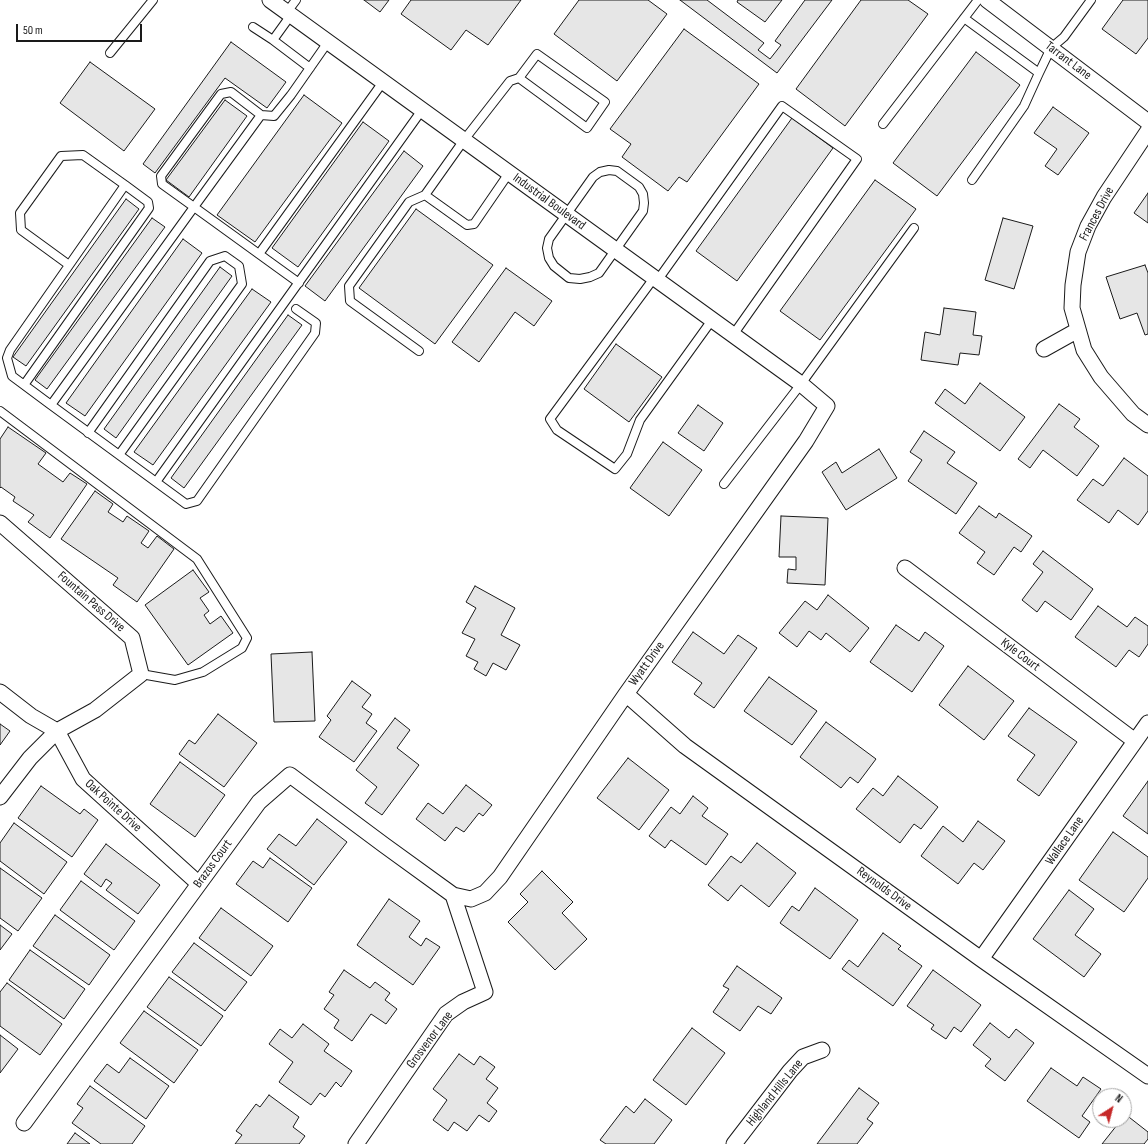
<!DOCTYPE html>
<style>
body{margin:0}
#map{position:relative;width:1148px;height:1144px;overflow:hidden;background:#fff;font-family:"Sofia Sans Condensed",sans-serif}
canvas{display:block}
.north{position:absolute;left:1092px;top:1088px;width:40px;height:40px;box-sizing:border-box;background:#fff;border:1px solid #a3a3a3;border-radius:50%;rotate:36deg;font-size:11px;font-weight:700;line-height:16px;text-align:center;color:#1a1a1a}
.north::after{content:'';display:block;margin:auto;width:14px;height:18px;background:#c62828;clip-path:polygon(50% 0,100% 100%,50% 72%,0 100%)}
.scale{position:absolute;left:16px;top:24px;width:126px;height:18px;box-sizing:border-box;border:2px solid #1a1a1a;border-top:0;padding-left:5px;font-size:12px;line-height:14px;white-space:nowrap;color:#1a1a1a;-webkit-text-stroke:3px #fff;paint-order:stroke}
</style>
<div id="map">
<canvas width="1148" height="1144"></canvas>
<div class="north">N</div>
<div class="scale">50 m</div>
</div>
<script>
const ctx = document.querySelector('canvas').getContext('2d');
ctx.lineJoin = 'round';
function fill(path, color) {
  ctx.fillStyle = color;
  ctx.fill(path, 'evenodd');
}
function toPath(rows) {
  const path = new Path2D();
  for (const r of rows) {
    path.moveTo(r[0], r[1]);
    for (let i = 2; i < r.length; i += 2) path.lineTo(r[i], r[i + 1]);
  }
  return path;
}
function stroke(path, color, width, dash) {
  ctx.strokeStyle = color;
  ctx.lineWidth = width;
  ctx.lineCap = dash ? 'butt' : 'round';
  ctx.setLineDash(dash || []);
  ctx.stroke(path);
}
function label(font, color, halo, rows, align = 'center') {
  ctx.font = font + ' "Sofia Sans Condensed",sans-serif';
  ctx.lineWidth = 3;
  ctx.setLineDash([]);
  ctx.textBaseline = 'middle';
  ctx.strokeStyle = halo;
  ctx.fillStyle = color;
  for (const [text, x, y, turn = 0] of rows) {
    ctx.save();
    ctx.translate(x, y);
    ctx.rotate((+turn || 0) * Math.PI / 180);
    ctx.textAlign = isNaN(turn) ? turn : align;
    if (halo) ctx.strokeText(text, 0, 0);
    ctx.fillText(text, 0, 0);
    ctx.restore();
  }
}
const building = toPath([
 [364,0,389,0,380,12,364,0],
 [411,0,521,0,488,45,466,30,451,50,401,14,411,0],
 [579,0,648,0,667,14,617,81,554,34,579,0],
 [680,0,707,0,764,43,758,50,770,59,781,45,775,41,805,0,832,0,777,73,680,0],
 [738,0,782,0,765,22,737,2,738,0],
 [861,0,908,0,928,14,845,126,796,89,861,0],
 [1123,0,1148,0,1148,38,1136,54,1102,29,1123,0],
 [684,29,759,84,687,182,679,177,668,191,622,157,631,144,610,129,684,29],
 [231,42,286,82,267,108,225,78,155,173,143,164,231,42],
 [976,52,1020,85,937,196,893,163,976,52],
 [90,62,155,109,124,151,60,103,90,62],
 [304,95,342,123,255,242,217,215,304,95],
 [225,100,247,116,189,197,166,180,225,100],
 [1053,107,1089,133,1058,175,1045,166,1057,149,1034,133,1053,107],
 [792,118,833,148,737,281,696,251,792,118],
 [363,122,389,141,298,267,272,248,363,122],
 [404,151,423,166,325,301,305,286,404,151],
 [875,180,916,209,820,340,780,311,875,180],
 [1148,193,1148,223,1134,213,1148,193],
 [126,199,139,209,26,366,13,357,126,199],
 [416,209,493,265,435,344,359,288,416,209],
 [152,218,165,227,47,389,35,380,152,218],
 [1003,218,1033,226,1014,289,985,280,1003,218],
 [183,239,202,253,85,416,66,403,183,239],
 [1145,265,1148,273,1148,334,1145,335,1137,313,1120,319,1106,277,1145,265],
 [220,267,232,276,116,438,104,429,220,267],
 [506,268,552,301,534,326,515,312,479,362,452,342,506,268],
 [252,289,271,302,153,465,134,452,252,289],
 [944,308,976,312,973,335,982,336,979,355,960,353,958,365,921,360,925,332,940,335,944,308],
 [288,315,302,325,184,488,171,478,288,315],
 [616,344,662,377,629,422,584,389,616,344],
 [980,383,1025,417,1000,451,935,403,945,389,965,404,980,383],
 [1059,404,1080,419,1074,427,1099,446,1077,476,1043,450,1030,468,1018,459,1059,404],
 [698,405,723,423,704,451,678,433,698,405],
 [8,427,46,453,38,464,63,482,70,473,87,484,50,538,28,522,34,515,13,501,15,497,1,487,0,488,0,439,8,427],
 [924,431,955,452,947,463,977,483,956,514,908,481,922,460,910,452,924,431],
 [663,442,702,470,669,516,630,488,663,442],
 [879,449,897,478,846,510,822,472,836,462,842,473,879,449],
 [1124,458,1148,476,1148,511,1138,525,1118,510,1109,523,1077,500,1093,479,1103,486,1124,458],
 [95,491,113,504,108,512,123,522,127,516,149,531,141,543,148,548,157,536,174,549,137,602,113,585,118,578,61,539,95,491],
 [979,506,996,518,999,513,1032,536,1021,552,1014,547,994,575,977,563,985,552,959,533,979,506],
 [781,516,828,518,825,585,787,583,788,569,796,570,796,557,779,557,781,516],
 [1043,551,1093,589,1071,620,1045,601,1037,612,1022,600,1043,572,1033,564,1043,551],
 [193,570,209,592,200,598,209,611,204,615,210,624,221,616,233,633,188,665,145,605,193,570],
 [475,586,515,608,501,635,520,645,506,670,493,663,486,676,474,669,478,662,466,656,475,639,462,633,476,608,466,602,475,586],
 [828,595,869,628,850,652,826,633,821,640,809,631,797,647,779,633,805,601,817,610,828,595],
 [1098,606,1127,627,1135,617,1148,626,1148,644,1139,657,1129,650,1116,667,1075,637,1098,606],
 [896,625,919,641,925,632,944,646,912,692,870,662,896,625],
 [693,632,724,654,738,635,757,648,714,708,694,694,702,683,672,662,693,632],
 [312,652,315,721,274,722,271,654,312,652],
 [968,666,1014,701,984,740,939,705,968,666],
 [769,677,817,711,792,745,744,711,769,677],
 [352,681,371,695,362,707,372,714,366,723,377,731,354,762,319,737,331,720,327,716,352,681],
 [1029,708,1077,742,1039,796,1017,780,1035,755,1008,736,1029,708],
 [218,714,257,743,224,787,179,754,189,740,195,744,218,714],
 [395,718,410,730,397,748,419,765,382,815,365,803,377,787,356,770,395,718],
 [826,722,876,759,858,783,850,777,841,788,800,757,826,722],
 [0,724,10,731,0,745,0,724],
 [628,758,669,790,639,830,597,798,628,758],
 [180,762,225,795,195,837,150,804,180,762],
 [898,776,938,807,921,829,914,824,900,843,856,809,873,788,883,796,898,776],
 [1148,781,1148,834,1123,816,1148,781],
 [466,785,492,805,483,816,479,813,464,832,456,827,445,841,416,819,428,803,443,814,466,785],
 [41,786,80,814,84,809,98,820,72,857,18,818,41,786],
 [693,796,708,808,702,816,728,834,706,865,671,840,665,848,649,836,671,807,680,814,693,796],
 [317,819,347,842,314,885,267,849,279,834,296,846,317,819],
 [978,821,1005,841,983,870,974,863,958,884,921,856,943,826,963,842,978,821],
 [14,823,67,862,44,894,0,861,0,843,14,823],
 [1113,832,1148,857,1148,878,1124,912,1079,880,1113,832],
 [757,843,796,873,769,907,741,885,728,901,708,885,731,856,741,863,757,843],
 [106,844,160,885,138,914,106,890,112,883,106,879,101,887,84,874,106,844],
 [270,858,312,888,288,922,236,884,253,861,263,868,270,858],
 [0,868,42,898,18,931,0,918,0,868],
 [542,871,573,902,562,913,587,939,555,970,508,922,528,902,520,894,542,871],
 [81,881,135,921,114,950,60,910,81,881],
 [815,888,858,920,830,959,780,923,792,906,799,911,815,888],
 [1069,890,1094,909,1075,935,1101,954,1084,977,1033,939,1069,890],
 [389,899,420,921,409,937,421,946,426,938,440,947,413,985,357,945,389,899],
 [221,908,273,946,251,976,199,938,221,908],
 [55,915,110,955,89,985,33,946,55,915],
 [0,925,12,934,0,950,0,925],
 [883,933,901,946,898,949,922,966,893,1006,842,969,849,960,858,967,883,933],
 [194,943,247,982,225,1011,172,972,194,943],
 [30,950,85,989,64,1019,9,980,30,950],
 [737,966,782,998,771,1014,758,1006,740,1031,713,1012,729,989,723,986,737,966],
 [344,970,370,988,375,982,390,993,385,1000,397,1009,386,1024,371,1014,352,1041,334,1028,339,1020,324,1009,334,995,329,992,344,970],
 [933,970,981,1005,961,1032,954,1027,946,1039,931,1029,934,1025,907,1006,933,970],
 [169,977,223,1016,201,1046,147,1007,169,977],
 [7,983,62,1024,40,1055,0,1026,0,992,7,983],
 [144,1011,198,1050,174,1083,120,1043,144,1011],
 [990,1023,1009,1038,1016,1029,1034,1043,1005,1081,985,1066,991,1059,973,1045,990,1023],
 [303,1024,329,1044,324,1051,352,1071,341,1087,336,1082,325,1097,320,1093,311,1105,279,1082,293,1062,269,1044,280,1029,292,1038,303,1024],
 [692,1028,725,1053,686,1105,653,1080,692,1028],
 [0,1035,18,1049,0,1073,0,1035],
 [459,1054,474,1065,480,1056,495,1067,486,1079,498,1088,487,1103,497,1111,489,1122,479,1115,467,1131,454,1122,448,1131,433,1120,447,1100,433,1089,459,1054],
 [130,1058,169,1086,146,1119,94,1081,107,1064,119,1073,130,1058],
 [1051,1068,1077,1086,1083,1077,1101,1089,1082,1116,1090,1122,1079,1138,1027,1101,1051,1068],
 [90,1086,145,1126,132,1144,101,1144,72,1123,83,1108,77,1104,90,1086],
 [859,1088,879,1103,867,1119,873,1123,857,1144,817,1144,859,1088],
 [269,1095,299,1117,293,1127,305,1136,299,1144,235,1144,242,1135,236,1131,256,1104,260,1107,269,1095],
 [645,1099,672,1120,654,1144,606,1144,600,1140,626,1106,634,1113,645,1099],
 [1125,1114,1148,1132,1148,1139,1144,1144,1102,1144,1121,1120,1124,1120,1124,1116,1125,1114],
 [75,1133,90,1144,67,1144,75,1133]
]);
fill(building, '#e6e6e6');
stroke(building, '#1a1a1a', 1);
const lane = toPath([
 [287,12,296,0],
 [291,15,273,40,310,68],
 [964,18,1039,73],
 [253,27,273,40],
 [110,53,153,0],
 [261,115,194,207,299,283],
 [883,124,978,0],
 [609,170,617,171,639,187,643,194,644,203,643,211,599,273,590,277,580,279,569,278,554,266,549,258,547,248,549,239,593,177,600,172,609,170],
 [972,180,1024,106,1039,73,1051,48,1064,37,1091,0],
 [425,195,467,225,474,224,509,173],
 [259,254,383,82],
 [69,265,21,230,20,213,61,156,83,155,125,185,10,350,7,358,12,376,51,405,194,207,162,184,161,176,221,94,231,92,261,115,274,116,291,95,328,42],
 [654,278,550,419,557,430,615,469,627,454,640,420,712,320],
 [657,281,782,106,857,159,733,335],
 [419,351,350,301,349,286,409,202,425,195,464,140,510,81,519,78,537,54,605,102,587,128,519,78],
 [24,385,149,208,148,202,125,185],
 [51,405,186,504,197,501,315,333,316,323,296,309],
 [0,411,197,559,247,638,242,648,203,672,175,680,141,674],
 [88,433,210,261,225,256,239,266,242,284,119,455],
 [156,482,422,110],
 [724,484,801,384,914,228]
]);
const street = toPath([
 [987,0,1148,122],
 [1148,131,1104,197,1088,226,1078,252,1073,285,1072,308,1084,350,1101,377,1133,414,1148,425],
 [1044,349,1078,330],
 [0,523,132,638,141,674,95,710,57,731,30,758,0,797],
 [905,568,1135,741],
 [0,692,31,716,57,731,83,779,199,884],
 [626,694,685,746,981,959,1148,1076],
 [981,959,1148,723],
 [24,1123,259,802,290,775,384,845,453,895,471,899,485,893,500,877,626,694,806,441,827,406,801,384,270,0],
 [356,1144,446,1014,463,1002,485,992,453,895],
 [734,1144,790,1071,803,1057,822,1050]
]);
stroke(lane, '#1a1a1a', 10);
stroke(street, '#1a1a1a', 17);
stroke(lane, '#fff', 8);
stroke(street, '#fff', 15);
label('13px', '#1a1a1a', '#fff', [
 ["Tarrant Lane",1068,61,37],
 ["Industrial Boulevard",549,202,36],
 ["Frances Drive",1097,214,-62],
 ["Fountain Pass Drive",91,602,41],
 ["Kyle Court",1020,655,37],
 ["Wyatt Drive",647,664,-54],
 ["Oak Pointe Drive",113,806,42],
 ["Wallace Lane",1065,841,-55],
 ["Brazos Court",213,864,-54],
 ["Reynolds Drive",884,889,36],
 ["Grosvenor Lane",430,1040,-53],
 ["Highland Hills Lane",775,1093,-51]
]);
</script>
